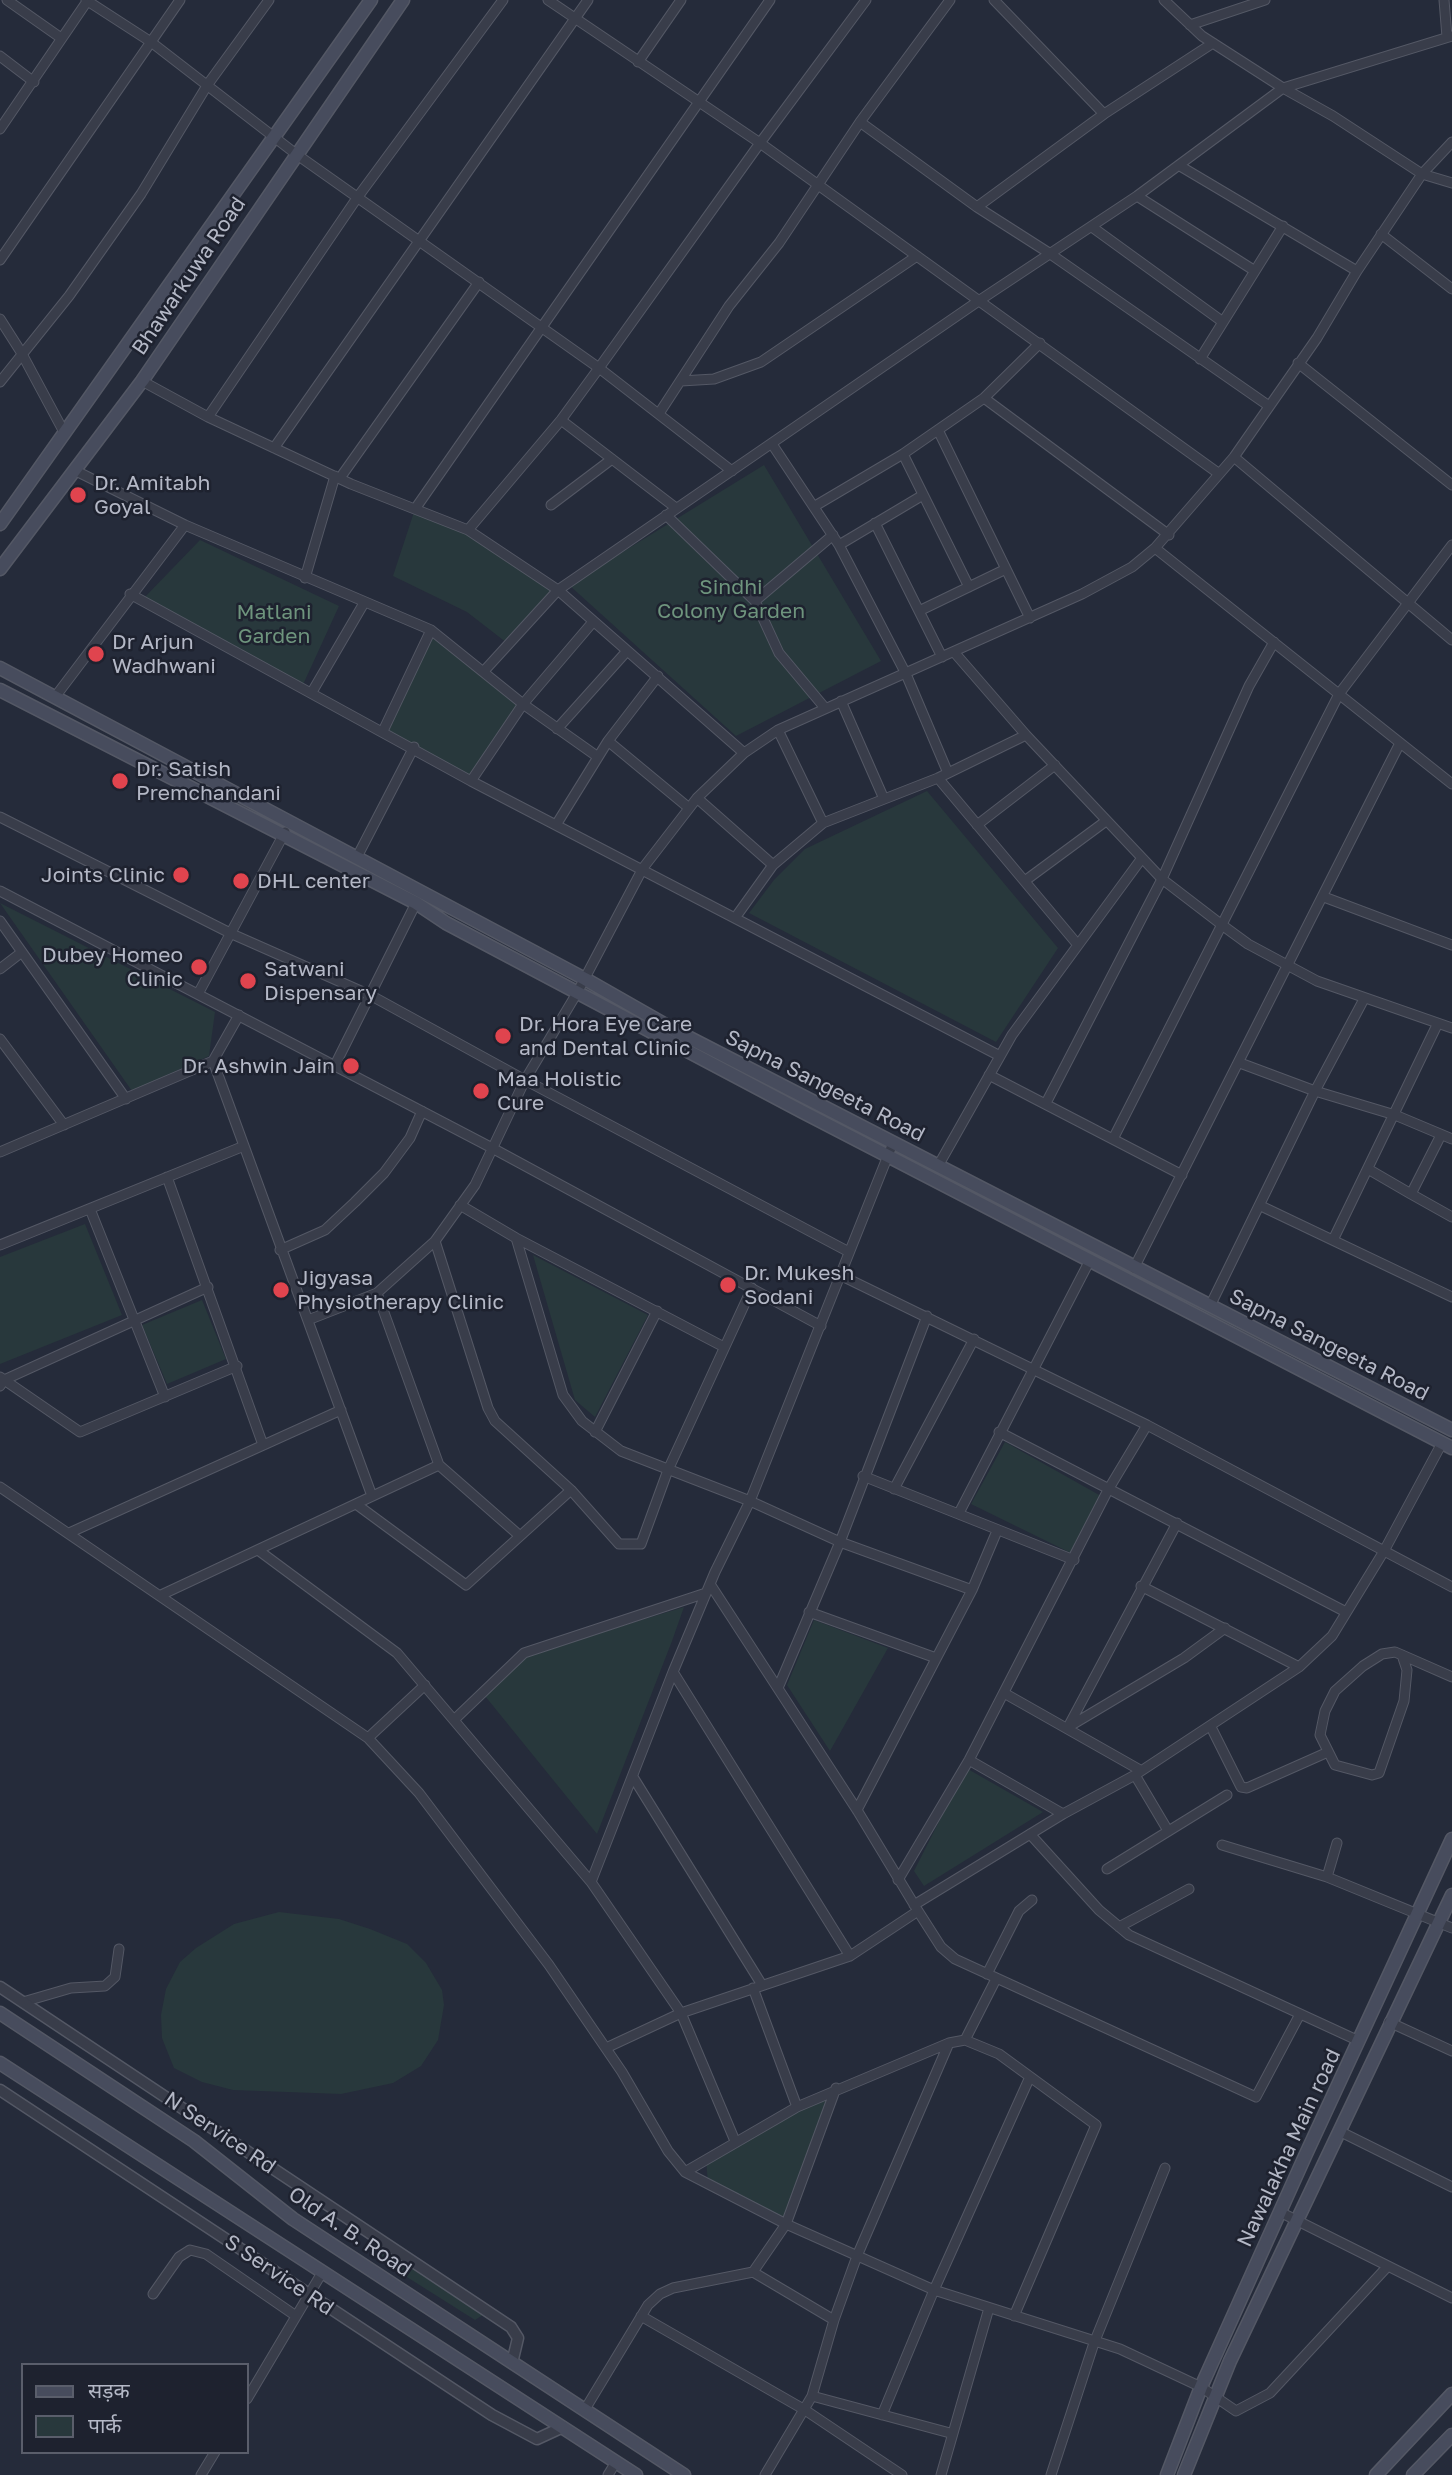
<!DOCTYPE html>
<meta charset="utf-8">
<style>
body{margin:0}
#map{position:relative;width:1452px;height:2475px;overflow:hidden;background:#252b3a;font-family:"Golos Text","Noto Sans Devanagari",sans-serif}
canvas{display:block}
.legend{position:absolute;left:21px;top:2363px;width:228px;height:91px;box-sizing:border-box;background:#1e222f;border:2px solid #5a5e6b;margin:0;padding:9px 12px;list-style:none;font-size:21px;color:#b4b8c6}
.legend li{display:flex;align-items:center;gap:14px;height:35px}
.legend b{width:35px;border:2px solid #5a5e6b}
</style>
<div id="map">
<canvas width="1452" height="2475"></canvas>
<ul class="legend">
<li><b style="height:9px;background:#474c5d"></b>सड़क</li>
<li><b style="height:19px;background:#28383c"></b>पार्क</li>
</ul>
</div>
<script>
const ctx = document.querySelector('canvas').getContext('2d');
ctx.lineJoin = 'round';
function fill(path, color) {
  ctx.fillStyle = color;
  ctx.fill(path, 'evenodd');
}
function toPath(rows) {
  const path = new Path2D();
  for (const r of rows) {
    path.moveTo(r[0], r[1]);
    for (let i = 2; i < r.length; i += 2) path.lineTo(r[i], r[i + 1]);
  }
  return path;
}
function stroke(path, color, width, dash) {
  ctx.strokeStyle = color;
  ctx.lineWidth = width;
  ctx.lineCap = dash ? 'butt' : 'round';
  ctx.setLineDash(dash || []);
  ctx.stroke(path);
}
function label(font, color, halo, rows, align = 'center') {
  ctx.font = font + ' "Golos Text",sans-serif';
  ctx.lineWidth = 5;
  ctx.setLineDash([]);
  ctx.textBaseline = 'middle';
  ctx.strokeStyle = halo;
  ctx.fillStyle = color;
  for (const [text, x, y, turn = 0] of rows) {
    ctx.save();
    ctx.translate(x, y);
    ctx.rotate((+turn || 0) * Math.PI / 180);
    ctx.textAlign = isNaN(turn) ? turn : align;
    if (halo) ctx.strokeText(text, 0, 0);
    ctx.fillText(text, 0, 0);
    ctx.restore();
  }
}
fill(toPath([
 [764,465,881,661,736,736,569,585],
 [415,509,468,530,558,590,507,643,467,612,393,576],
 [200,540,339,606,301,689,143,599],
 [431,630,523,704,471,781,383,731],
 [927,791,1058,948,996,1042,749,913,774,880,805,849],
 [0,903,215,1012,209,1056,132,1091],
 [85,1224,122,1315,0,1364,0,1257],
 [533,1255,648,1315,595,1417,575,1400],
 [202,1300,226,1359,167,1384,142,1325],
 [1005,1442,1101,1496,1073,1554,971,1504],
 [684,1607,672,1641,597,1834,485,1696,524,1656],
 [814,1620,888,1648,830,1751,787,1685],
 [966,1768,1043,1812,924,1886,914,1871],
 [279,1912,339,1919,370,1929,407,1944,426,1963,442,1990,444,2005,438,2040,421,2066,393,2083,341,2094,233,2090,202,2082,174,2068,162,2038,161,2015,166,1989,180,1962,196,1948,234,1924],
 [836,2088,786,2224,708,2184,706,2159],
 [368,2231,489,2311,475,2320,372,2255]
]), '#28383c');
const minor = toPath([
 [7,0,61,38],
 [86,0,151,42,296,154,599,368,732,471],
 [548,0,760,143,1218,473],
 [994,0,1104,114],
 [1164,0,1202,36,1283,88,1333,116,1422,174,1452,183],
 [1444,0,1447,37],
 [1190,25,1265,0],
 [0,56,34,82],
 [638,62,681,0],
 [860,122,977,207,1049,253,1269,406],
 [0,129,88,0],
 [1180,166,1357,271],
 [1137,196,1255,271],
 [977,207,1104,114,1213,43],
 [1092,227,1223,322],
 [1381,234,1452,289],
 [0,260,180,0],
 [0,319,21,352,65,434],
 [1200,359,1283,226],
 [1298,363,1452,485],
 [142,381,208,417,351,484,468,530,558,590,744,753],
 [681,381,714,379,761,362,917,256],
 [0,382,69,296,141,194,208,84,269,0],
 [984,398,1169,535],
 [660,412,729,306,779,243,860,122,950,0],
 [208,417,357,198,503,0],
 [561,420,676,508],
 [938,430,1030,618],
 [772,444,839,545,906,674,948,773],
 [274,448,588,0],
 [903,454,969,587],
 [1234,457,1452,640],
 [74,470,185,525,431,630,523,704,598,757],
 [340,478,479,282],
 [551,505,612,459],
 [815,506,903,454,984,398,1040,343],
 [415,509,770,0],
 [666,515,755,601,779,653,825,708],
 [875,523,942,657],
 [468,530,561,420,599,368,760,143,866,0],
 [839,545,923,495],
 [1155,548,1452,784],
 [305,578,335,476],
 [130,594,471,781,1000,1056],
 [755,601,833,535],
 [919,611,1006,569],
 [954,652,1026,735,1162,879,1222,925,1248,944,1317,981,1452,1028],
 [484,671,558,590,980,300,1137,196,1283,88,1452,36],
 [312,692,364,603],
 [55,697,185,525],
 [841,701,884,799],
 [557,729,627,651],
 [778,730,823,823],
 [383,731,431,630],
 [608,741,689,808],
 [938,778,1078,945],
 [471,781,523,704,592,623],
 [697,798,773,865],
 [0,817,232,934,370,995,525,1080,849,1252],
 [556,825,608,741,658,676],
 [977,825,1055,765],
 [357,857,414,747],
 [1026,880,1106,821],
 [0,891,494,1149,821,1326],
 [1324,897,1452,945],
 [735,918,773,865,823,823,938,778,1026,735],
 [0,921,126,1099],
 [0,969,22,952],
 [198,994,285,832],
 [0,1039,64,1125],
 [213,1061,372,1496],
 [1240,1063,1315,1091,1395,1115,1452,1139],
 [335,1065,416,903],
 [989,1075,1182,1175],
 [1046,1103,1162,879,1249,686,1274,642],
 [1441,1135,1411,1194,1452,1217],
 [1113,1139,1339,694,1452,545],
 [0,1152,213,1061,239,1015],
 [938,1166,1012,1035,1142,858],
 [1368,1169,1411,1194],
 [167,1177,263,1445],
 [460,1205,516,1238,724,1347],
 [1261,1206,1452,1297],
 [90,1209,165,1397],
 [516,1238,563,1395,582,1421,621,1451,750,1501,840,1542,972,1590],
 [1333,1240,1437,1025],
 [435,1241,488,1408,495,1421,571,1490,619,1544,641,1544,668,1470,752,1288],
 [0,1245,244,1146],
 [280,1250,325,1230,355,1202,384,1173,410,1138,422,1111],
 [1134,1268,1400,743],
 [840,1275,1147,1425,1452,1587],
 [377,1293,439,1465,520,1536],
 [1210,1306,1315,1091,1364,999],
 [308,1320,377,1293,435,1241,475,1185,525,1080,577,993,643,868,697,798,744,753,778,730,1082,594,1132,567,1155,548,1234,457,1317,338,1357,271,1422,174,1452,142],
 [0,1377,80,1432,237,1366],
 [0,1386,4,1380,208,1287],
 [595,1432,657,1311],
 [999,1432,1346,1612],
 [863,1476,1074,1560],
 [0,1487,368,1738,419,1793,549,1965,622,2072,668,2151,685,2172,786,2224,934,2290,1120,2349,1201,2387,1236,2411,1270,2393,1388,2266],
 [894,1489,974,1339],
 [356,1504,466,1585,571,1490],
 [959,1513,1089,1262],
 [69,1533,341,1410],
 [258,1550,397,1653,591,1882,681,2013,735,2141],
 [710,1584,857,1810,918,1911,941,1947,955,1959,1256,2097,1299,2016],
 [1141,1586,1299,1667],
 [161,1595,439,1465],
 [809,1612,936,1658],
 [1402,1655,1407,1670,1404,1701,1379,1773,1372,1775,1335,1765,1320,1735,1325,1711,1335,1691,1363,1666,1382,1654,1395,1652,1402,1655,1452,1677],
 [673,1672,850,1956],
 [778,1688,840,1542,927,1316],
 [1004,1693,1140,1770],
 [455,1719,524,1653,706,1593],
 [1070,1726,1184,1658,1225,1628],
 [1068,1727,1177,1523],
 [1211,1727,1241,1787,1247,1788,1328,1752],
 [368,1738,425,1685],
 [969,1760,1063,1814],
 [1135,1775,1167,1829],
 [633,1777,762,1985],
 [857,1810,972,1590,997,1531],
 [1030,1834,1099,1910,1129,1935,1359,2041],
 [1222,1845,1327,1877,1452,1928],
 [1107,1869,1227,1795],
 [1327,1877,1337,1843],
 [898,1880,969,1760,1108,1490,1147,1425],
 [591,1882,673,1672,715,1572,750,1501,893,1143],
 [914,1905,1063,1814,1135,1775,1299,1667,1332,1636,1384,1551,1442,1443],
 [1119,1927,1189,1889],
 [987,1974,1019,1911,1032,1900],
 [753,1988,797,2107],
 [23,2002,71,1988,105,1986,115,1977,119,1949],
 [1389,2022,1452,2051],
 [965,2040,996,1979],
 [606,2048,681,2013,850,1956,918,1911],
 [1339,2131,1452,2187],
 [685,2172,797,2107,949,2043,965,2040,999,2054,1096,2125,1014,2316],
 [1280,2212,1452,2298],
 [753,2272,834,2320],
 [153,2294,179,2257,190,2250,206,2254,296,2316],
 [641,2316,805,2410,902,2475],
 [812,2396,950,2433],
 [247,2399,323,2271],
 [584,2411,648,2305,660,2294,673,2288,753,2272,786,2224,836,2088],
 [882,2415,934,2290,1029,2079],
 [201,2475,215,2452],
 [608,2475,616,2462],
 [765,2475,812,2396,834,2320,857,2256,949,2043],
 [941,2475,989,2308],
 [1051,2475,1094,2343,1165,2168]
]);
const tertiary = toPath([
 [0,1987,511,2327,518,2338,512,2363],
 [0,2090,492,2415,537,2439,563,2427]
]);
const secondary = toPath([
 [0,524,371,0],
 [0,569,142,381,403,0],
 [0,668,585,979,678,1032,1452,1430],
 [0,690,416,903,446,923,801,1111,1452,1448],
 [0,2013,194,2141,293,2219,684,2475],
 [0,2063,636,2475],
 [1167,2475,1201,2387,1306,2154,1452,1839],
 [1184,2475,1230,2361,1452,1895],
 [1376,2475,1452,2394],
 [1413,2475,1452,2435]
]);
stroke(minor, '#545865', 11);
stroke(tertiary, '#545865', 13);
stroke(secondary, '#545865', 15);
stroke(minor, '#393d4a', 9);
stroke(tertiary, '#393d4a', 10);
stroke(secondary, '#474c5d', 12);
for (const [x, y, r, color] of [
 [78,495,9,"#e0444e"],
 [96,654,9,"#e0444e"],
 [120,781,9,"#e0444e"],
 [181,875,9,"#e0444e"],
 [241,881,9,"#e0444e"],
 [199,967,9,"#e0444e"],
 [248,981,9,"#e0444e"],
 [503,1036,9,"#e0444e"],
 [351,1066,9,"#e0444e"],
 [481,1091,9,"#e0444e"],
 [728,1285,9,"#e0444e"],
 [281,1290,9,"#e0444e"]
]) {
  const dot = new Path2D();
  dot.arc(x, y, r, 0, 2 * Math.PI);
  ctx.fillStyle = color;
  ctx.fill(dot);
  stroke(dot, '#1e222f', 2.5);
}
label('21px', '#b4b8c6', '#1e222f', [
 ["Bhawarkuwa Road",189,276,-56],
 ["Sapna Sangeeta Road",825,1086,27],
 ["Sapna Sangeeta Road",1329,1345,27],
 ["N Service Rd",220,2133,34],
 ["Nawalakha Main road",1289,2148,-65],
 ["Old A. B. Road",350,2232,34],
 ["S Service Rd",279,2275,34]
]);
label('21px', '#b4b8c6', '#1e222f', [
 ["Dr. Amitabh",94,483],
 ["Goyal",94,507],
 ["Dr Arjun",112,642],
 ["Wadhwani",112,666],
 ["Dr. Satish",136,769],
 ["Premchandani",136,793],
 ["Joints Clinic",165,875,"right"],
 ["DHL center",257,881],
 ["Dubey Homeo",183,955,"right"],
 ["Clinic",183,979,"right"],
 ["Satwani",264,969],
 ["Dispensary",264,993],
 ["Dr. Hora Eye Care",519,1024],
 ["and Dental Clinic",519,1048],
 ["Dr. Ashwin Jain",335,1066,"right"],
 ["Maa Holistic",497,1079],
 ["Cure",497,1103],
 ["Dr. Mukesh",744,1273],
 ["Sodani",744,1297],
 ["Jigyasa",297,1278],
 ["Physiotherapy Clinic",297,1302]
], 'left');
label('21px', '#6e947d', '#1e222f', [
 ["Sindhi",731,587],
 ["Colony Garden",731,611],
 ["Matlani",274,612],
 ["Garden",274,636]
]);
</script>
